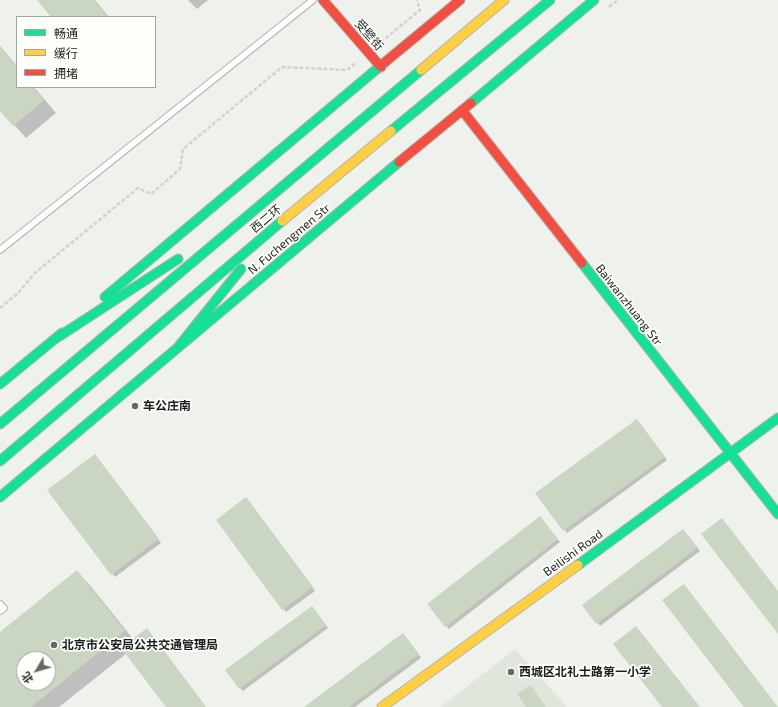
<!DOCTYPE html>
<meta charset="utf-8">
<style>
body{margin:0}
#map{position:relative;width:778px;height:707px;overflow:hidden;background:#eff1ed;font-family:"Exo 2","Noto Sans SC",sans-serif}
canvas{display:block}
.legend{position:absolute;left:16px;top:16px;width:140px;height:72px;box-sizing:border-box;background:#fcfffa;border:1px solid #a3a5a2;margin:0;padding:5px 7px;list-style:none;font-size:12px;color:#1d1e1d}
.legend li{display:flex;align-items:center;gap:8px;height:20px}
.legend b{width:20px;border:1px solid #a3a5a2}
.north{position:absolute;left:16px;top:651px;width:40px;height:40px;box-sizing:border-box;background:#fcfffa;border:1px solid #a3a5a2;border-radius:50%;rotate:232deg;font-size:11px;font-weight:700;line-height:16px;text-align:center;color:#1d1e1d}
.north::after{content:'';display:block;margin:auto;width:14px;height:18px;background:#666866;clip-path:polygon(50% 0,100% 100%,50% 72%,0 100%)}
</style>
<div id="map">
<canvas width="778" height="707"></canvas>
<ul class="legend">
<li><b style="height:5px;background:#16e098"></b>畅通</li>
<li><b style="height:5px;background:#ffcf43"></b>缓行</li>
<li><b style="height:5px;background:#f24e42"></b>拥堵</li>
</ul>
<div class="north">北</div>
</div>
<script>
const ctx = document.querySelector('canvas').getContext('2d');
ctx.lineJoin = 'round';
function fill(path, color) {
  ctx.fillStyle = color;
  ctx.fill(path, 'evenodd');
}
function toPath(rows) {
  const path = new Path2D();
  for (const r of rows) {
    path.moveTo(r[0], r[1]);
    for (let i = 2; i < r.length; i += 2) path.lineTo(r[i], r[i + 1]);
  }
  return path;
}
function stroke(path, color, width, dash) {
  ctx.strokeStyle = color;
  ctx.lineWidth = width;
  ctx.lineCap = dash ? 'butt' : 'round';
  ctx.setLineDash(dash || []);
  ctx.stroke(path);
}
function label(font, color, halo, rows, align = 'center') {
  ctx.font = font + ' "Exo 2","Noto Sans SC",sans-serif';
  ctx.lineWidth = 3.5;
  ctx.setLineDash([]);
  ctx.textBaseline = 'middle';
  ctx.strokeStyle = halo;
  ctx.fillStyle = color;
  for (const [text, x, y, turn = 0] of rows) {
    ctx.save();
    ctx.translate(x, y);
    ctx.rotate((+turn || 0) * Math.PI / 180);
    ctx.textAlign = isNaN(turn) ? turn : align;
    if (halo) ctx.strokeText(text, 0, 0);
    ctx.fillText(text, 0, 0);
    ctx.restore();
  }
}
fill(toPath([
 [515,649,567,707,440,707]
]), '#e1e6dd');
fill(toPath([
 [38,0,95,0,109,17,52,17],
 [188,0,208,0,197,9],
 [0,46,17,66,17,87,34,87,56,113,26,138,0,109],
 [639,423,667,460,567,533,537,493],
 [97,458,161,543,115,577,48,490],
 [249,501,315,591,286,612,217,520],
 [542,520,560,542,449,629,428,604],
 [686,533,700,551,600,626,583,605],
 [77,572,89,584,134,640,150,633,206,707,167,707,127,653,59,707,0,707,0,633],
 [24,659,48,659,48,683,24,683],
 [315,610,328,628,243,691,240,688],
 [406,637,421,658,355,707,306,707]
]), '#0003');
fill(toPath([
 [37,0,94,0,108,17,51,17],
 [0,47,17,67,17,87,33,87,44,100,13,126,0,111],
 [637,419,665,457,563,531,535,493],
 [95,454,159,539,111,575,47,490],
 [246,497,313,587,282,610,216,520],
 [540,516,558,539,445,627,427,604],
 [722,518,778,591,778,634,701,534],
 [683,529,697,548,596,624,582,605],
 [77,570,125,631,31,707,0,707,0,632],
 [24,659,48,659,48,683,24,683],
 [684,584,778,707,744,707,662,600],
 [312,606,326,625,239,689,225,670],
 [636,626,700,707,662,707,613,644],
 [147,628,206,707,166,707,121,648],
 [403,633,419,654,349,707,304,707],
 [531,685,546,707,526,707,517,694]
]), '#cad5c2');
const lane = toPath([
 [0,250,313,0],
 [0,604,4,608,0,611]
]);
const fast = toPath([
 [471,103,594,0],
 [391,131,550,0],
 [582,263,778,514],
 [105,297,384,63],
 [52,341,178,259],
 [179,346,241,269],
 [0,384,62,333],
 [0,424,421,70],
 [0,461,282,221],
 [0,497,399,162],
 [578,565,778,418]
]);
const slow = toPath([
 [421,70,504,0],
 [282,221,391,131],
 [382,707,578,565]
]);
const jam = toPath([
 [323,0,381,67],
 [384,63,460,0],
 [462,110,582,263],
 [399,162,471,103]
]);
stroke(lane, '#b3b4b2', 8);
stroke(fast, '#b3b4b2', 11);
stroke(slow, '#b3b4b2', 11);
stroke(jam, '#b3b4b2', 11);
stroke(toPath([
 [609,7,618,0],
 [381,42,420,10,417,0],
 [0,308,17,294,35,273,138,188,151,194,180,169,183,149,282,67,347,70,357,62]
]), '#d2d2d1', 2.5, [4, 2]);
stroke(lane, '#fdfdfc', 6);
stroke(fast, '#16e098', 9);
stroke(slow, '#ffcf43', 9);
stroke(jam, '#f24e42', 9);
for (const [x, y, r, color] of [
 [135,406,4,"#666866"],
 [54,645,4,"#666866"],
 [511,672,4,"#666866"]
]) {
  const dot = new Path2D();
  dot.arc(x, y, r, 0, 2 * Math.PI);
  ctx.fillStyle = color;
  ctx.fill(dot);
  stroke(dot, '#fcfffa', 1.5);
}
label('12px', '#1d1e1d', '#fcfffa', [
 ["受壁街",369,35,49],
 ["西二环",266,219,-40],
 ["N. Fuchengmen Str",289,239,-40],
 ["Baiwanzhuang Str",629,305,52],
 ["Beilishi Road",573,553,-36]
]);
label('bold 12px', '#1d1e1d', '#fcfffa', [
 ["车公庄南",143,406],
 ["北京市公安局公共交通管理局",62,645],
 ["西城区北礼士路第一小学",519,672]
], 'left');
</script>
